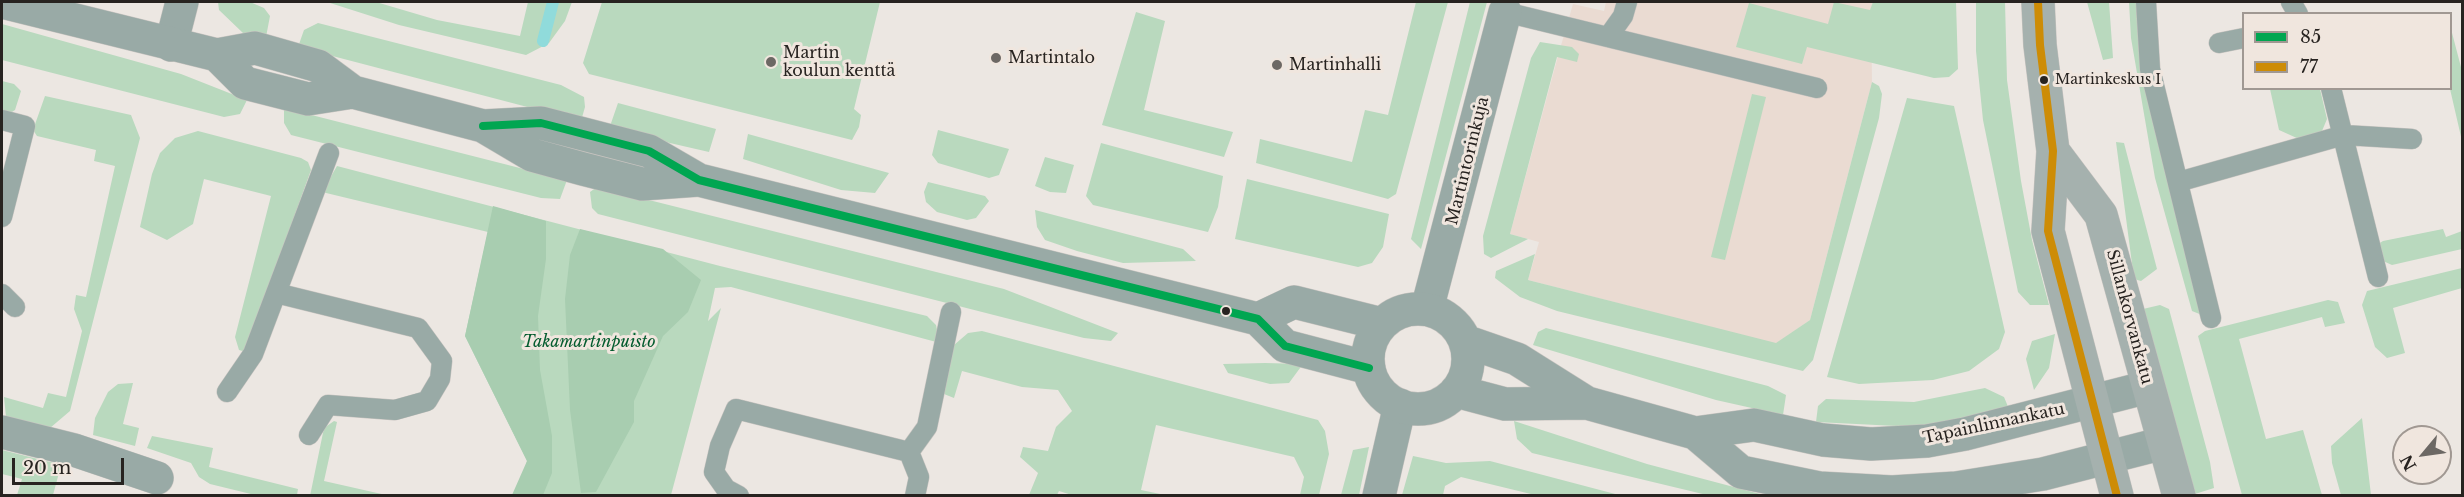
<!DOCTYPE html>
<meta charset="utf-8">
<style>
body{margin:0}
#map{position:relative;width:2464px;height:497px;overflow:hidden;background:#ece7e2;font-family:"Libre Baskerville",serif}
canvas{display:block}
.frame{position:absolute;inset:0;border:3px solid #272320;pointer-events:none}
.legend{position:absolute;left:2242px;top:12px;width:210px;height:78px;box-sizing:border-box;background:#f0e6de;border:2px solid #a09892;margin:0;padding:8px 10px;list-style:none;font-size:18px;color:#272320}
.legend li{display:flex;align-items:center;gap:12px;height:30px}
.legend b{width:30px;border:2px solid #a09892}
.north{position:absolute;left:2392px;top:425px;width:60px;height:60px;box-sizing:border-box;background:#f0e6de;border:2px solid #a09892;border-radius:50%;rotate:241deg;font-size:16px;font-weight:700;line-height:24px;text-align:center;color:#272320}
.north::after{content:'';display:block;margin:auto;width:21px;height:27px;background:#6c6864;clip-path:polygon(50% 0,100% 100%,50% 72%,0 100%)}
.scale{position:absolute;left:12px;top:458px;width:112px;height:27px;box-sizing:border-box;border:3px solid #272320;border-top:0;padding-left:8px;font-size:18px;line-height:21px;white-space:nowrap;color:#272320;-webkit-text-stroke:4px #f0e6de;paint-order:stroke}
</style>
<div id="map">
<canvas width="2464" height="497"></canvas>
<div class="frame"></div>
<ul class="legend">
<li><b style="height:8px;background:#00a651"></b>85</li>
<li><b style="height:8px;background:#cd8c06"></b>77</li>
</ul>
<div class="north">N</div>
<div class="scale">20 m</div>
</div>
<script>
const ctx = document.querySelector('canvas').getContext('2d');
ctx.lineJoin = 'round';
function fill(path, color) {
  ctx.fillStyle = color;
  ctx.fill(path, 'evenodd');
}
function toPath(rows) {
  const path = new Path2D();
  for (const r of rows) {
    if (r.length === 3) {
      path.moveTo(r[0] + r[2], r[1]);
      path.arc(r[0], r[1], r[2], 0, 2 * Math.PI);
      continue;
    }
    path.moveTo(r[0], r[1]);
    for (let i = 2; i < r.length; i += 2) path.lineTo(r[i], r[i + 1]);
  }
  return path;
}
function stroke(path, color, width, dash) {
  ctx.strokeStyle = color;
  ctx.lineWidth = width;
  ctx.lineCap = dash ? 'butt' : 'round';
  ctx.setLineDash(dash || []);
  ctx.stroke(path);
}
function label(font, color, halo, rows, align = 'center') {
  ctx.font = font + ' "Libre Baskerville",serif';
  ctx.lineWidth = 6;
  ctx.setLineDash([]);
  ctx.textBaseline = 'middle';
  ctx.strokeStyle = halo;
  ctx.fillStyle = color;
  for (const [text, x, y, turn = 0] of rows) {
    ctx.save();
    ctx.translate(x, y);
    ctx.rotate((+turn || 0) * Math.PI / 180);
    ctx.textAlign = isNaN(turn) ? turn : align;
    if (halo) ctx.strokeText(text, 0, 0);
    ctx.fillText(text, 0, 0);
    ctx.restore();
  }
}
fill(toPath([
 [1606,2,1873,2,1871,10,1872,82,1810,320,1776,344,1528,280,1539,242,1510,234,1558,56,1573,4,1604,11]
]), '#eadbd2');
fill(toPath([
 [218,2,250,2,264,8,270,16,266,37,243,33,219,10],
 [327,2,376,2,437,20,520,36,528,2,572,2,565,21,549,43,526,55,399,25],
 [602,2,880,2,854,109,861,115,859,127,852,140,589,74,583,63],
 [1416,2,1448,2,1396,194,1388,199,1256,163,1260,139,1352,162,1365,110,1388,115],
 [1470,2,1487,2,1421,249,1411,239],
 [1834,2,1870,10,1873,2,1956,2,1958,69,1949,77,1934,78,1807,47,1802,64,1736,47,1749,3,1828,24],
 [1976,2,2005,2,2007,80,2021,181,2032,240,2049,305,2030,305,2018,292,1983,120,1976,51],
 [2087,2,2109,2,2113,58,2103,60],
 [2129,2,2139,2,2202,315,2192,311,2155,178,2131,38],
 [1136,12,1165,21,1144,110,1233,132,1224,157,1102,125],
 [318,23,561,85,584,97,585,107,581,121,298,47,304,30],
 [2,24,181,74,247,100,240,114,224,117,2,60],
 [2451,29,2462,71,2462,141,2450,89],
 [1540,42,1572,47,1579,54,1577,62,1557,57,1510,234,1528,239,1491,258,1484,254,1483,236,1531,58],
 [2,81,14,84,21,91,15,110,7,115,2,113],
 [1872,82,1879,86,1882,94,1879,118,1813,360,1803,371,1557,311,1520,297,1495,278,1496,271,1535,254,1528,280,1776,343,1810,320],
 [2270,89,2320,89,2327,119,2322,131,2299,139,2279,130],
 [1752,94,1766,97,1725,260,1711,257],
 [45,96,131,115,140,138,70,411,50,428,6,417,4,397,43,408,48,393,66,397,82,331,74,309,76,295,86,297,115,166,94,161,96,150,37,136,33,130],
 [1907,98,1954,106,2005,332,1999,349,1969,371,1933,380,1859,384,1827,377],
 [618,103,716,129,709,152,609,129],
 [284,108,567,180,560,199,541,198,291,135,284,123],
 [938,130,1009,149,999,175,989,178,938,163,932,155],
 [198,131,301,158,308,162,311,170,246,352,239,350,235,337,271,196,204,179,193,224,167,240,140,227,152,174,160,153,175,138],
 [748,134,889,173,875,193,841,190,743,159],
 [2116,142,2124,143,2157,269,2141,281,2134,279],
 [1101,143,1223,176,1218,207,1208,232,1093,205,1086,196],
 [1045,157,1074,165,1066,193,1050,192,1035,186],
 [337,166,720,266,927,316,936,325,940,343,731,287,715,288,708,321,721,308,671,495,519,495,527,461,465,336,488,232,322,192],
 [1247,179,1389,214,1383,247,1372,263,1358,267,1235,239],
 [928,182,985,196,989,201,976,218,967,220,937,212,926,202,924,192],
 [597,187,1004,289,1118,333,1111,341,1084,338,598,214,592,208,590,192],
 [1035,210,1183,249,1196,261,1123,263,1077,251,1045,240,1037,227],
 [2443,229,2446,237,2462,231,2462,249,2392,265,2383,261,2378,244,2383,241],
 [2462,268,2462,288,2393,308,2405,353,2387,358,2375,347,2362,305,2367,291],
 [2328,300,2338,302,2345,323,2325,327,2322,317,2239,339,2266,439,2303,430,2322,495,2242,495,2198,336,2205,331],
 [2160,305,2169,309,2210,462,2214,488,2195,494,2143,309],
 [1546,328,1768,386,1786,395,1783,415,1716,400,1533,345,1538,332],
 [982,331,1318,420,1325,431,1329,454,1319,495,1300,495,1304,477,1294,457,1156,425,1141,490,1165,495,1075,496,1059,491,1057,495,1029,495,1038,473,1020,457,1023,447,1048,451,1056,427,1072,411,1058,390,1022,387,962,371,954,398,944,394,954,345,968,333],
 [2055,334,2049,368,2034,390,2026,359,2032,341],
 [1223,364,1265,363,1303,364,1289,383,1270,384,1228,373],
 [133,383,123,424,139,428,135,446,93,435,95,418,108,392,118,384],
 [1985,388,2004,397,2009,409,1937,428,1816,422,1818,406,1826,399,1914,402],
 [2362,418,2371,495,2341,495,2332,463,2331,446],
 [334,421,337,422,324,481,386,495,310,496,324,428],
 [1514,421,1647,464,1764,495,1707,495,1532,453,1517,439],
 [152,436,213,448,209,467,298,489,297,495,255,495,210,484,199,477,191,463,147,448],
 [1369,447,1359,495,1341,495,1353,450],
 [2,450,58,464,60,469,53,495,17,495,22,479,2,474],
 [1413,456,1446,463,1490,461,1619,495,1535,495,1461,477,1445,486,1443,495,1402,495]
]), '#b9d9be');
fill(toPath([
 [493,206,546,221,546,259,538,316,540,370,552,436,552,473,543,495,512,495,527,461,465,336],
 [580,229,663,249,701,280,688,312,663,336,634,401,634,422,596,492,581,493,570,410,565,299,570,255]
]), '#a8cdb0');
stroke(toPath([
 [543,41,553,2]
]), '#90dbdb', 12);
const service = toPath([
 [2146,2,2150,69,2211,318],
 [2291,2,2298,14],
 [1505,12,1817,88],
 [1608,37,1623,16,1627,2],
 [2219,43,2244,38],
 [2331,88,2378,277],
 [2,120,25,126,2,217],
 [2178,182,2344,135,2412,139],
 [276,293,418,328,442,361,440,379,427,401,395,410,328,405,309,435],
 [2,294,15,307],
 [227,392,253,354,329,153],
 [739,496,726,489,714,472,720,446,736,409,909,452],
 [915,496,919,477,909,452,927,427,951,312]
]);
const minor = toPath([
 [171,45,182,2],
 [1427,309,1505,12],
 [2,432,74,450,157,478],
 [1379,496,1400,405]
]);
const tertiary = toPath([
 [2,2,217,55,255,48,318,66,353,92,483,126,532,155,583,169,642,184,699,180],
 [217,55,245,83,308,99,353,92],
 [483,126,541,123,649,151,699,180,1258,319,1285,346,1369,368],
 [1418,359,50],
 [1258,319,1294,302,1382,324],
 [1465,341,1517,359,1587,403],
 [1456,391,1505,404,1587,403,1695,433,1754,425,1823,440,1871,444,1927,441,1965,434,2148,387],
 [1695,433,1741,472,1819,488,1892,492,1956,488,2043,474,2164,443]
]);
const secondary = toPath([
 [2038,2,2040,45,2053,151,2048,231,2117,496],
 [2053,151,2101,215,2179,496]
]);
stroke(service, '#c8c4c0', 21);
stroke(minor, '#c8c4c0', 34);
stroke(tertiary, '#c8c4c0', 34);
stroke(secondary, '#c8c4c0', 34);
stroke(service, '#99aaa6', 20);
stroke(minor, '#99aaa6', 33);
stroke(tertiary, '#99aaa6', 33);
stroke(secondary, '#a5b1ae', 33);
stroke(toPath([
 [483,126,541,123,649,151,699,180,1258,319,1285,346,1369,368]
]), '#00a651', 8);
stroke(toPath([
 [2038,2,2040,45,2053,151,2048,231,2117,496]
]), '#cd8c06', 8);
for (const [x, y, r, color] of [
 [996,58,6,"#6c6864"],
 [771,62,6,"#6c6864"],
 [1277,65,6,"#6c6864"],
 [2044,80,5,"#272320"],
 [1226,311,5,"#272320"]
]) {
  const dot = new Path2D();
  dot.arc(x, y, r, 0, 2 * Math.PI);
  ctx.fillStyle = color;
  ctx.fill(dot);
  stroke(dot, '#f0e6de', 2);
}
label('14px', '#272320', '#f0e6de', [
 ["Martinkeskus I",2055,80]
], 'left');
label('16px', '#272320', '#f0e6de', [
 ["Martin",783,53],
 ["koulun kenttä",783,71],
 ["Martintalo",1008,58],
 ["Martinhalli",1289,65]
], 'left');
label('16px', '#272320', '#f0e6de', [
 ["Martintorinkuja",1468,161,-76],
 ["Sillankorvankatu",2129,317,75],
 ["Tapainlinnankatu",1994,424,-12]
]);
label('italic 16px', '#035b2e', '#f0e6de', [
 ["Takamartinpuisto",589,342]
]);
</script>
